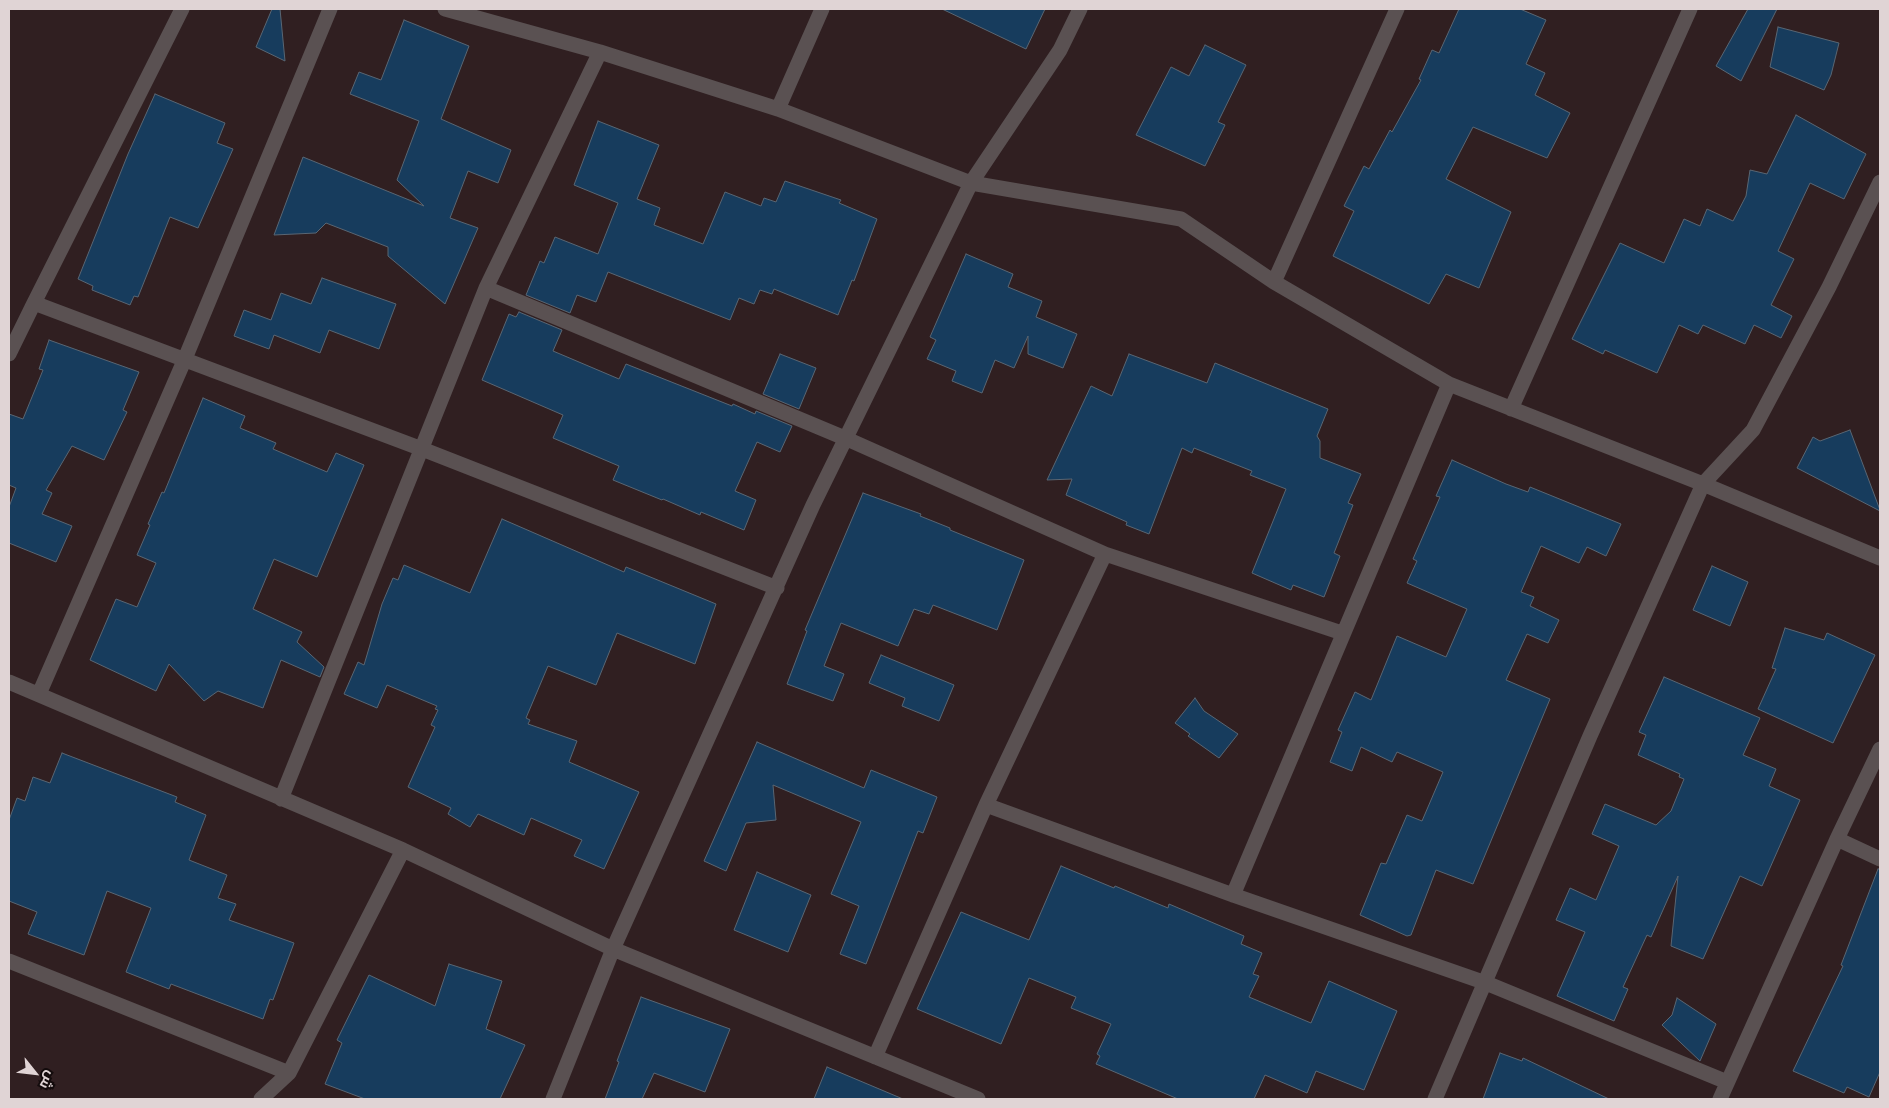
<!DOCTYPE html>
<meta charset="utf-8">
<style>
body{margin:0}
#map{position:relative;width:1889px;height:1108px;overflow:hidden;background:#301f21;font-family:"Archivo Narrow",Cairo,sans-serif}
canvas{display:block}
.frame{position:absolute;inset:0;border:10px solid #e0d4d5;pointer-events:none}
.north{position:absolute;left:10px;top:1048px;width:50px;height:50px;-webkit-text-stroke:4px #130b0c;paint-order:stroke;rotate:119deg;font-size:14px;font-weight:700;line-height:20px;text-align:center;color:#e0d4d5}
.north::after{content:'';display:block;margin:auto;width:18px;height:22px;background:#e0d4d5;clip-path:polygon(50% 0,100% 100%,50% 72%,0 100%)}
</style>
<div id="map">
<canvas width="1889" height="1108"></canvas>
<div class="frame"></div>
<div class="north">ش</div>
</div>
<script>
const ctx = document.querySelector('canvas').getContext('2d');
ctx.lineJoin = 'round';
function fill(path, color) {
  ctx.fillStyle = color;
  ctx.fill(path, 'evenodd');
}
function toPath(rows) {
  const path = new Path2D();
  for (const r of rows) {
    path.moveTo(r[0], r[1]);
    for (let i = 2; i < r.length; i += 2) path.lineTo(r[i], r[i + 1]);
  }
  return path;
}
function stroke(path, color, width, dash) {
  ctx.strokeStyle = color;
  ctx.lineWidth = width;
  ctx.lineCap = dash ? 'butt' : 'round';
  ctx.setLineDash(dash || []);
  ctx.stroke(path);
}
const building = toPath([
 [272,9,280,9,285,61,256,47,272,9],
 [942,9,1045,9,1026,49,942,9],
 [1459,9,1520,9,1546,20,1526,64,1545,73,1535,95,1570,113,1547,158,1473,127,1446,179,1511,212,1479,288,1446,274,1429,304,1333,256,1354,211,1344,206,1364,166,1369,169,1390,130,1392,132,1421,80,1419,79,1432,50,1439,53,1459,9],
 [1748,9,1777,9,1741,81,1716,66,1748,9],
 [404,20,469,46,441,119,511,150,498,183,468,171,450,218,478,228,445,304,388,256,388,247,326,223,316,233,274,235,303,157,424,206,397,180,419,121,350,94,359,72,381,80,404,20],
 [1778,27,1839,43,1831,75,1824,90,1770,67,1778,27],
 [1205,45,1246,65,1218,122,1225,125,1205,166,1136,135,1171,67,1189,76,1205,45],
 [155,94,225,123,217,143,233,149,198,228,170,217,138,297,134,296,130,305,92,290,93,286,78,279,128,154,155,94],
 [1796,115,1866,154,1844,199,1810,183,1778,251,1794,259,1771,305,1792,316,1781,338,1754,325,1745,344,1703,325,1698,334,1679,325,1657,373,1605,350,1603,354,1572,339,1620,243,1664,263,1684,219,1700,226,1707,209,1733,221,1746,196,1750,170,1767,174,1796,115],
 [598,121,659,145,637,199,660,208,654,225,703,244,725,192,761,206,764,198,776,202,785,181,841,200,839,203,877,219,854,281,852,280,838,315,774,289,772,294,760,290,754,304,739,298,730,320,608,272,596,302,577,295,570,313,526,295,540,261,544,263,555,237,598,254,618,203,574,185,598,121],
 [966,254,1013,274,1008,287,1042,301,1036,317,1077,334,1063,368,1028,354,1028,336,1014,368,995,360,982,393,952,381,956,371,927,359,936,340,930,337,966,254],
 [322,278,396,304,379,349,329,330,320,353,274,335,269,349,234,336,244,310,271,320,281,293,311,304,322,278],
 [519,312,562,330,553,351,619,379,626,364,732,406,733,404,755,414,756,411,792,426,780,452,757,442,735,491,756,500,744,530,701,512,700,515,663,499,662,500,613,480,619,466,553,438,563,415,482,380,509,314,516,317,519,312],
 [49,340,139,372,123,410,127,412,104,460,72,446,46,490,52,493,42,514,72,526,56,562,9,543,9,507,16,488,9,485,9,414,23,419,43,370,39,369,49,340],
 [780,354,816,368,799,409,763,394,780,354],
 [1129,354,1207,383,1215,363,1328,409,1317,436,1320,441,1320,458,1361,474,1348,503,1353,505,1334,553,1340,556,1324,597,1293,585,1291,590,1252,573,1286,489,1250,475,1252,471,1194,448,1192,453,1182,448,1149,534,1126,525,1127,522,1066,495,1072,479,1047,480,1091,386,1112,396,1129,354],
 [203,398,245,416,240,428,276,443,273,449,327,472,336,453,364,465,317,577,274,559,253,609,302,632,297,642,324,667,320,677,281,660,263,708,218,691,204,701,169,664,156,691,90,660,116,599,137,607,156,563,137,555,150,525,148,524,162,492,164,493,203,398],
 [1850,430,1880,510,1880,511,1797,468,1813,437,1820,441,1850,430],
 [1452,460,1506,484,1528,492,1530,487,1621,524,1606,556,1587,547,1579,563,1541,546,1521,592,1534,597,1530,606,1559,620,1548,643,1527,634,1506,680,1550,699,1473,884,1436,870,1411,935,1407,936,1360,915,1381,863,1386,864,1407,815,1422,821,1443,772,1397,752,1392,762,1361,747,1352,771,1330,762,1342,732,1338,730,1355,692,1371,700,1397,636,1446,657,1467,609,1407,583,1417,561,1413,559,1440,497,1436,496,1452,460],
 [863,493,921,514,920,516,950,528,950,530,1024,560,997,630,933,605,929,614,914,609,898,646,841,623,824,666,844,674,833,701,787,684,807,631,805,630,863,493],
 [502,519,624,572,626,567,716,604,695,664,617,633,596,685,548,666,526,718,530,720,528,724,577,741,569,762,639,792,604,869,574,856,582,840,531,818,524,835,478,814,470,827,448,814,451,808,408,787,435,727,431,725,438,710,435,709,437,706,387,685,377,708,344,694,358,662,364,665,382,604,393,578,398,580,404,565,470,593,502,519],
 [1712,566,1748,582,1730,626,1693,610,1712,566],
 [1785,628,1824,640,1827,633,1875,655,1833,743,1758,709,1776,669,1772,668,1785,628],
 [881,655,954,685,939,721,902,706,905,698,869,683,881,655],
 [1664,677,1760,718,1743,755,1776,769,1769,786,1800,800,1762,886,1740,876,1703,959,1671,946,1678,876,1651,937,1647,935,1623,987,1628,989,1614,1021,1557,996,1585,932,1556,920,1570,888,1596,900,1619,846,1592,834,1605,804,1656,825,1671,811,1684,779,1679,777,1680,774,1638,755,1646,735,1639,732,1664,677],
 [1195,698,1204,711,1238,734,1219,758,1188,736,1190,734,1175,723,1195,698],
 [757,742,864,788,871,770,937,797,923,833,918,831,866,964,840,954,859,906,831,894,861,822,773,785,776,820,746,823,726,871,704,861,757,742],
 [62,753,177,797,175,802,206,815,189,860,227,875,218,898,236,904,229,920,294,943,273,1000,270,999,263,1019,171,984,169,989,126,972,151,908,107,891,84,955,28,934,37,912,9,901,9,820,17,798,25,801,33,777,50,783,62,753],
 [1061,866,1114,888,1115,886,1168,908,1169,904,1244,936,1241,944,1262,953,1253,974,1259,976,1249,997,1311,1023,1329,981,1397,1011,1364,1090,1316,1071,1307,1093,1265,1075,1254,1099,1178,1099,1096,1064,1100,1056,1097,1054,1111,1024,1071,1008,1076,997,1029,978,1001,1044,917,1009,961,912,1029,940,1061,866],
 [1878,869,1880,869,1880,1072,1869,1097,1847,1087,1844,1093,1793,1071,1843,966,1841,965,1878,869],
 [757,872,811,895,788,952,734,930,757,872],
 [449,964,502,981,486,1029,525,1045,500,1099,365,1099,325,1084,342,1043,337,1040,369,975,435,1006,449,964],
 [641,997,730,1029,705,1092,654,1073,642,1099,605,1099,619,1062,617,1061,641,997],
 [1677,998,1716,1024,1700,1061,1662,1025,1672,1015,1677,998],
 [1500,1053,1522,1061,1523,1058,1609,1099,1483,1099,1500,1053],
 [827,1067,903,1099,814,1099,827,1067]
]);
fill(building, '#173c5d');
stroke(building, '#596673', 1);
stroke(toPath([
 [445,9,600,52,778,109,971,183,1181,219,1274,282,1449,384,1703,484,1880,558],
 [778,109,822,9],
 [1274,282,1397,9],
 [486,288,847,439,1105,554,1342,633],
 [34,303,182,9],
 [9,354,34,303,422,449,777,588],
 [1511,409,1690,9],
 [9,682,403,850,613,949,978,1099],
 [39,694,184,361,330,9],
 [281,799,486,288,600,52],
 [986,805,1233,895,1486,983,1727,1082],
 [1837,839,1880,859],
 [1233,895,1449,384],
 [9,961,289,1073],
 [875,1057,986,805,1105,554],
 [261,1099,289,1073,403,850],
 [553,1099,613,949,813,505,971,183,1060,50,1080,9],
 [1435,1099,1590,736,1703,484,1753,430,1829,287,1880,182],
 [1720,1099,1837,839,1880,749]
]), '#5a5152', 15);
</script>
